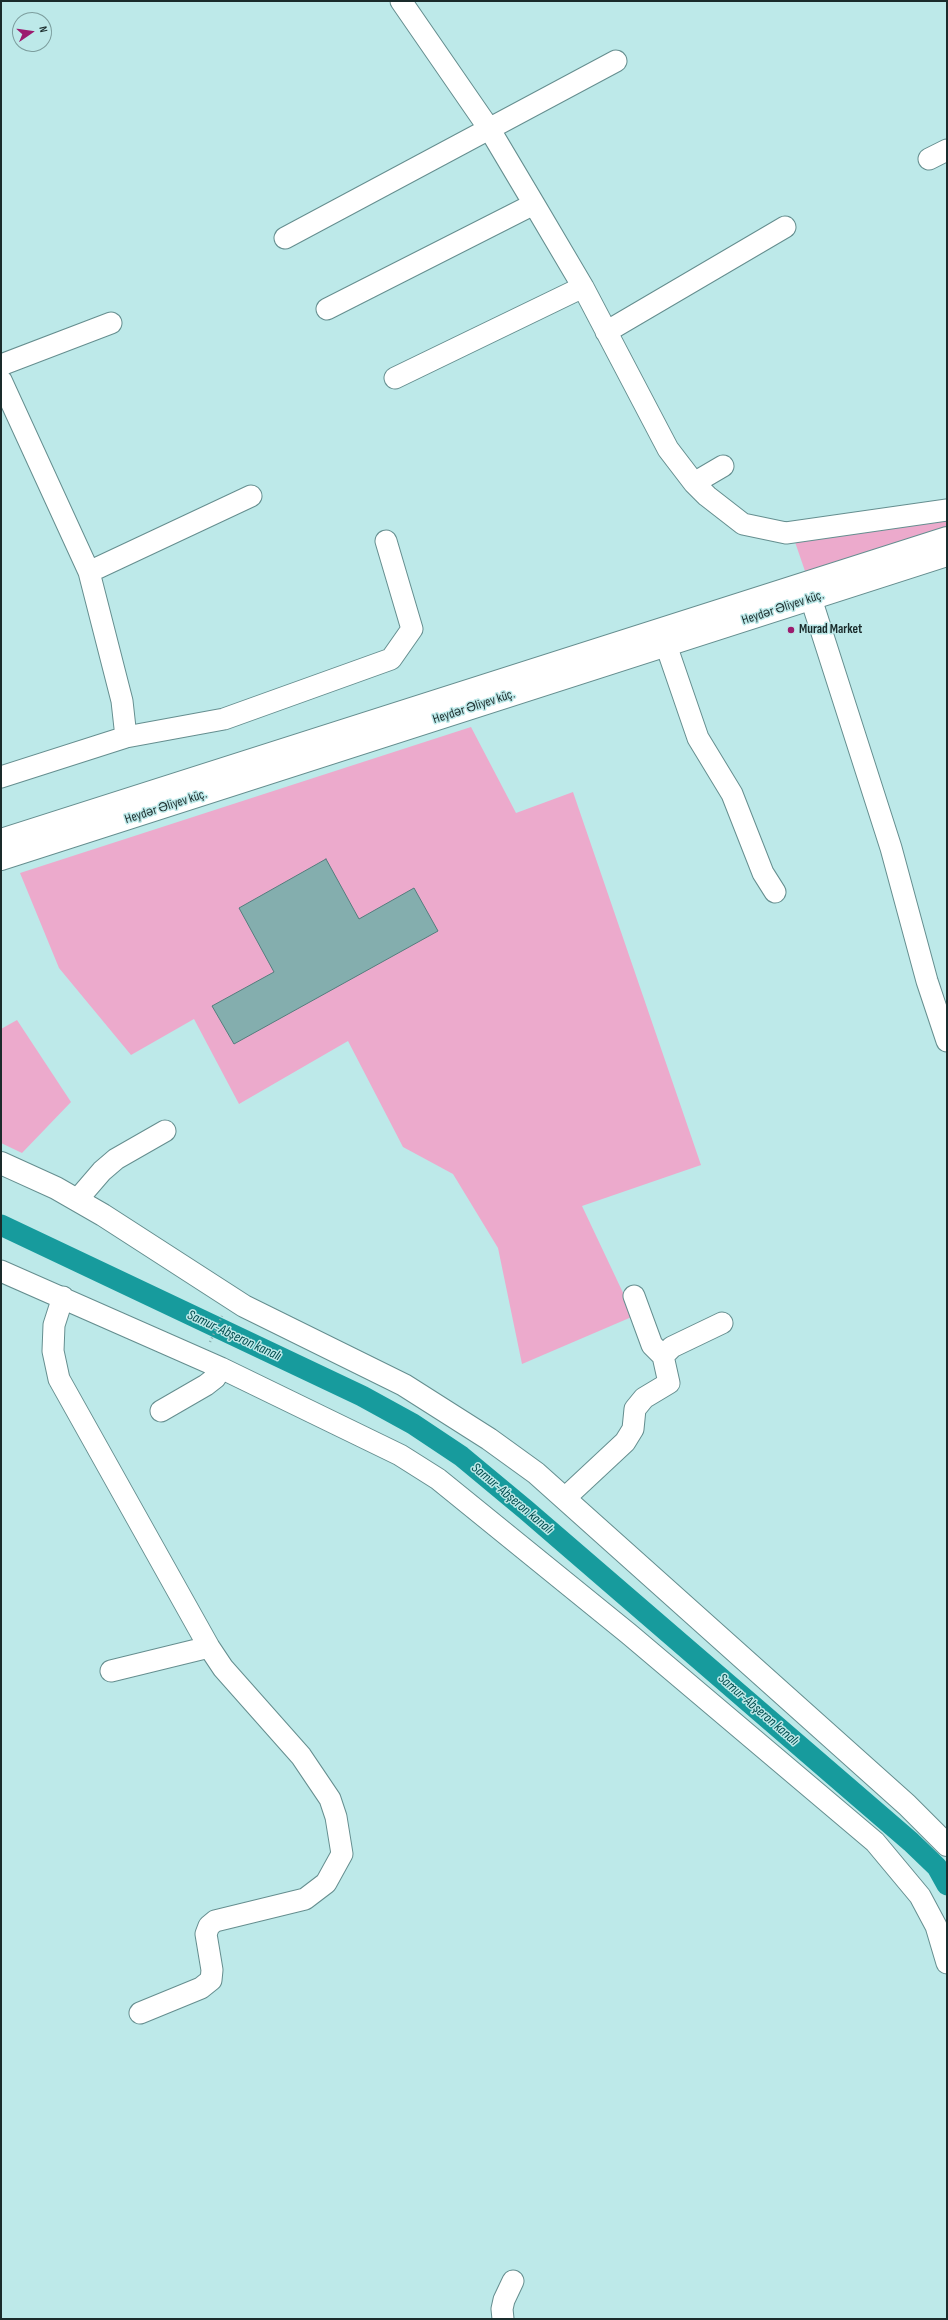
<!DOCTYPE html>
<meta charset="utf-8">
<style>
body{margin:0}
#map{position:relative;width:948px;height:2320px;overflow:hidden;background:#bde9e9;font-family:"Sofia Sans Condensed",sans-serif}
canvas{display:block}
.frame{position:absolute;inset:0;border:2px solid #1a2b2b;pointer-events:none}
.north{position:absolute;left:12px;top:12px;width:40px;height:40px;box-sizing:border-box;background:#bde9e9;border:1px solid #7c9d9d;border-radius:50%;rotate:77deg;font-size:11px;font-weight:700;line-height:16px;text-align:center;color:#1a2b2b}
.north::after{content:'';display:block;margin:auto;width:14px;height:18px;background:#9c1b6e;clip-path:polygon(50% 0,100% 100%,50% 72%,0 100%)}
</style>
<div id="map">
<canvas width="948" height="2320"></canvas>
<div class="frame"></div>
<div class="north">N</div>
</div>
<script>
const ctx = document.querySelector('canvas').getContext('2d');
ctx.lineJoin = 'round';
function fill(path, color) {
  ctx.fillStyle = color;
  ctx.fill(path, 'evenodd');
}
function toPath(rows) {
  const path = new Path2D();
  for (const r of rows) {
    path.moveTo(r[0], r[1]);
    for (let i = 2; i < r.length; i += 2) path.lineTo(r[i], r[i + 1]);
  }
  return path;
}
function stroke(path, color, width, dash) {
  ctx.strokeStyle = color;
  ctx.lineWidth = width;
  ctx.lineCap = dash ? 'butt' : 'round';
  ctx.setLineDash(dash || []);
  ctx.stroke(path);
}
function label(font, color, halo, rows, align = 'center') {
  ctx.font = font + ' "Sofia Sans Condensed",sans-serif';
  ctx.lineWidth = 3;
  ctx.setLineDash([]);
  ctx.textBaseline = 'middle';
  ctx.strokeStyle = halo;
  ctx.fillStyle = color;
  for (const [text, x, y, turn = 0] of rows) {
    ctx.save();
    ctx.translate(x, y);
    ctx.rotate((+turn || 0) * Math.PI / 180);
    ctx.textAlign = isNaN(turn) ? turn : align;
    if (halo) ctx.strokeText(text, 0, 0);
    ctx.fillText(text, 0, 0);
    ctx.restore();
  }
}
fill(toPath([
 [947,516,947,528,806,574,795,542],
 [471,727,516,813,573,792,701,1165,582,1206,634,1316,522,1364,498,1248,453,1174,403,1147,348,1041,239,1104,194,1019,131,1055,59,968,20,873],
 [17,1020,71,1102,22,1153,1,1143,1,1029]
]), '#ecaacc');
stroke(toPath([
 [1,1225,362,1396,413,1424,461,1456,526,1510,911,1842,937,1867,947,1885]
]), '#179b9d', 21);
const building = toPath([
 [326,859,359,919,414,888,438,931,234,1044,212,1006,274,972,239,908,326,859]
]);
fill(building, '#84aeae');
stroke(building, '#547d7d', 1);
const minor = toPath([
 [401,1,490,130,534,204,583,287,668,449,694,483,707,496,743,524,786,533,947,510],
 [929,159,947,150],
 [285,238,616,61],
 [327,309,534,204],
 [606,332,785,227],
 [1,365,111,323],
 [395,378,583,287],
 [1,380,89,572,122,701,126,737],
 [694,483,723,466],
 [89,572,251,496],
 [806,583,891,848,927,981,947,1041],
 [666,645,698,738,732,794,763,873,775,892],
 [1,777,126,737,224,719,391,659,412,629,386,541],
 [77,1200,102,1171,116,1159,165,1131],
 [1,1271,221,1368,400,1455,438,1479,629,1634,875,1842,920,1896,936,1926,947,1963],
 [634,1296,652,1345,663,1356],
 [63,1297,54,1325,53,1351,59,1379,209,1647,223,1668,301,1756,330,1799,336,1817,342,1854,326,1883,305,1899,215,1921,209,1926,206,1934,212,1970,211,1980,201,1988,140,2013],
 [161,1411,206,1385,215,1378,221,1368],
 [565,1498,625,1442,633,1429,635,1409,644,1398,669,1383,663,1356,672,1347,722,1323],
 [111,1671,209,1647],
 [503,2319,502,2309,504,2300,513,2281]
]);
const tertiary = toPath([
 [1,1163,56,1188,103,1215,244,1306,404,1385,489,1439,536,1473,907,1805,947,1845]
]);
const primary = toPath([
 [1,840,947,538],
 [1,859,947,555]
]);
stroke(minor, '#658e8f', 23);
stroke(tertiary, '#658e8f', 24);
stroke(primary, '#658e8f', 24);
stroke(toPath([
 [210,1342,222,1316]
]), '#8aadad', 2.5, [1, 3]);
stroke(minor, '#fff', 21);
stroke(tertiary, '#fff', 22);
stroke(primary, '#fff', 22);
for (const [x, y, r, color] of [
 [791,630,4,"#9c1b6e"]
]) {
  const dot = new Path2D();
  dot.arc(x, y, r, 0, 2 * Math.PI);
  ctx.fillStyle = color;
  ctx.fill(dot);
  stroke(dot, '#bde9e9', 1.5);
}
label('13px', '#1a2b2b', '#bde9e9', [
 ["Heydər Əliyev küç.",783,608,-18],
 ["Heydər Əliyev küç.",474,707,-18],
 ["Heydər Əliyev küç.",166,807,-18]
]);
label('bold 13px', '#1a2b2b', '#bde9e9', [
 ["Murad Market",799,630]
], 'left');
label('italic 14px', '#014b4c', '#bde9e9', [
 ["Samur-Abşeron kanalı",234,1336,25],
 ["Samur-Abşeron kanalı",512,1499,40],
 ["Samur-Abşeron kanalı",758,1710,41]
]);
</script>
